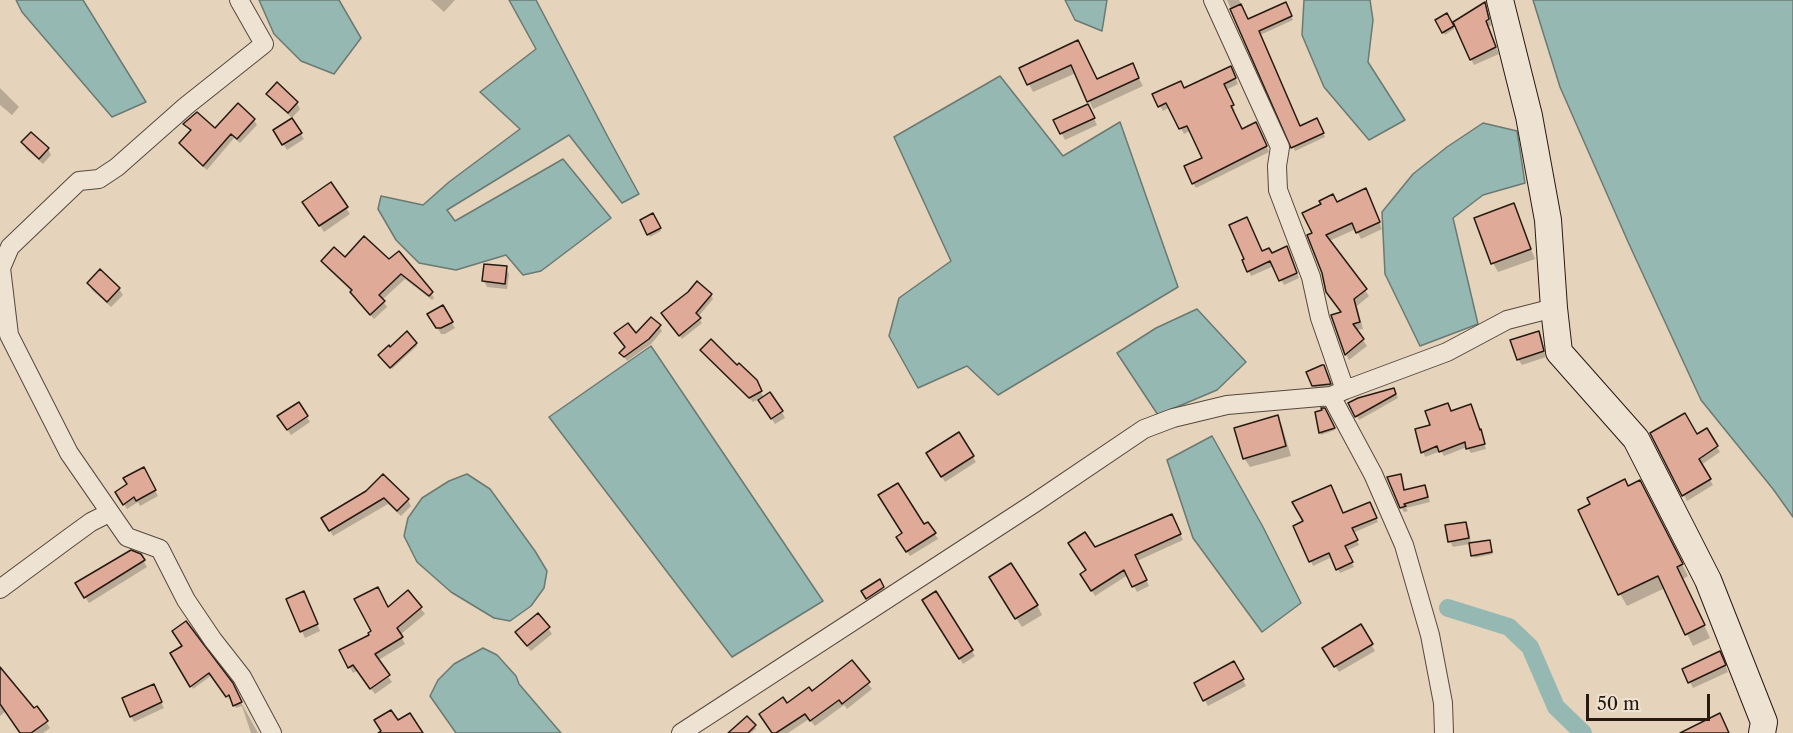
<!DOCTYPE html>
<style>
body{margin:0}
#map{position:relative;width:1793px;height:733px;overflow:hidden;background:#e5d4bb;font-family:"Libre Caslon Text",serif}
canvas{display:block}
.scale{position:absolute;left:1586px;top:694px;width:124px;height:27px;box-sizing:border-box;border:3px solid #271a11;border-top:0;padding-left:8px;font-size:18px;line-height:21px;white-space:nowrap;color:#271a11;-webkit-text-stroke:4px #eee3d3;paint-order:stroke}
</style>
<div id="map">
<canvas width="1793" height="733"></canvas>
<div class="scale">50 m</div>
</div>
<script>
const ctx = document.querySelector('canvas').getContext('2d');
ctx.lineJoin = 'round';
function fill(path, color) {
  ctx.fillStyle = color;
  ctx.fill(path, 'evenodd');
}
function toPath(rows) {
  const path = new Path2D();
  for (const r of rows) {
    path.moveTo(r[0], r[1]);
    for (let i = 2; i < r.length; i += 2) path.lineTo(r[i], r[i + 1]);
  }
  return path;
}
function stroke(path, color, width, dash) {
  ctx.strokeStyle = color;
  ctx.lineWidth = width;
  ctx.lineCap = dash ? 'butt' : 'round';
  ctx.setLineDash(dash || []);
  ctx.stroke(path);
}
const water = toPath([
 [16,0,83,0,146,102,112,117,22,12,16,0],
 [259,0,339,0,361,38,334,74,301,61,274,34,259,0],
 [509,0,536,0,609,139,639,194,622,203,569,135,447,210,455,221,563,159,611,218,541,271,523,275,506,255,456,270,419,263,396,240,378,209,381,196,423,205,449,182,520,129,480,92,536,49,509,0],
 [1065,0,1107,0,1102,31,1075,20,1065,0],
 [1304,0,1370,0,1373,20,1368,62,1405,120,1369,140,1324,87,1302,35,1304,0],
 [1533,0,1793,0,1793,517,1773,489,1701,400,1629,244,1560,87,1533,0],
 [1000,76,1063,156,1120,122,1178,287,998,395,967,366,918,388,889,336,899,298,951,261,894,137,1000,76],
 [1483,123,1517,131,1525,183,1483,195,1453,218,1478,324,1420,346,1385,274,1382,212,1413,174,1447,147,1483,123],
 [1197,309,1246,362,1217,390,1158,415,1117,353,1156,328,1197,309],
 [651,346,823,601,732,657,549,417,651,346],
 [1212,436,1263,527,1301,603,1262,632,1193,538,1167,460,1212,436],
 [467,474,490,489,535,551,547,571,544,588,531,606,510,621,494,618,451,592,417,562,404,536,408,518,422,498,449,481,467,474],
 [483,648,497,655,516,676,519,684,561,733,456,733,430,696,438,680,454,664,483,648]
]);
fill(water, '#96b8b3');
stroke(water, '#6a7972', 1.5);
fill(toPath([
 [431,0,455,0,444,12],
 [1227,0,1239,0,1248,21,1285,4,1293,20,1260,35,1300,128,1319,124,1325,137,1295,151],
 [1485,4,1492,25,1488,27,1499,54,1474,65,1471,59],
 [1446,16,1454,29,1445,35,1437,21],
 [1077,42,1097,81,1136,73,1143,86,1093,109,1076,73,1033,92,1021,68],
 [1233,73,1238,84,1226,90,1235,111,1233,112,1242,130,1259,129,1269,152,1196,188,1193,183,1204,159,1191,130,1184,134,1170,107,1163,111,1160,106,1184,89],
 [0,88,19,107,12,115,0,105],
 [268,94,297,103,300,109,292,118,272,100],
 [1091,112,1097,125,1065,140,1055,120],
 [254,120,257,125,240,143,234,138,207,170,184,149,181,143,191,132,185,124,215,131],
 [292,120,304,139,287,150,275,131],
 [31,134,48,149,51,155,43,164,26,149,23,143],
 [1369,196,1382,229,1361,239,1356,229,1329,241,1369,296,1357,306,1363,329,1356,330,1367,346,1349,360,1346,354,1343,313,1314,234,1337,203],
 [1513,205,1535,259,1498,272,1493,263],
 [308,208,346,208,350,214,324,232],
 [653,215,661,231,650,237,642,221],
 [1262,252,1271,255,1289,253,1299,278,1284,285,1274,266,1251,276,1244,261],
 [345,259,389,261,431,293,434,298,432,300,405,279,382,300,387,307,374,319,355,297,352,292,326,267,323,262],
 [506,268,509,274,507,289,487,287,484,281],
 [100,271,119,289,123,295,111,307,92,290,89,284],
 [711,295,713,299,698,317,702,323,682,339,665,317],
 [442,307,455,328,445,334,441,334,429,314],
 [659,326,662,331,651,344,627,361,621,353,636,336],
 [1538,332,1546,357,1522,365,1518,359],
 [416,343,417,346,392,369,381,357,390,349],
 [702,350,737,367,755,381,764,398,782,412,785,418,775,424,759,399,753,402],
 [1325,369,1331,386,1315,388,1313,386],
 [1394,390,1398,398,1359,420,1350,404],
 [298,404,310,422,291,435,283,423],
 [1448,404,1451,412,1480,431,1486,449,1471,453,1467,447,1444,456,1441,451,1425,457,1416,430,1432,426],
 [1325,412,1335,430,1321,435,1317,413],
 [1277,417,1282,426,1291,456,1250,467,1244,458],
 [1706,430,1720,452,1701,465,1713,485,1687,501,1652,433,1697,436],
 [958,434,976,462,945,482,928,453],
 [143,469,158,496,140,506,138,502,127,509,117,493,129,485],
 [1400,476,1405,492,1425,486,1430,502,1406,508,1408,511,1404,512,1401,507],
 [1628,488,1646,494,1688,576,1683,579,1710,638,1693,646,1665,588,1627,606,1620,594,1580,510],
 [367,492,408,500,411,506,401,516,388,504,333,536,323,518],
 [1372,509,1378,522,1353,533,1359,545,1346,551,1354,567,1340,573,1332,557,1313,566,1295,526],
 [1175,522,1183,540,1137,561,1149,586,1137,592,1128,575,1095,596,1082,574],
 [1465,523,1469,529,1471,544,1491,544,1493,554,1474,558,1470,544,1453,547,1450,541],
 [928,524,938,539,910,556,898,537],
 [140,555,147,567,89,603,77,584],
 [879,582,887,594,871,604,863,592],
 [996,587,1037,605,1042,615,1022,627],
 [408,592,425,614,400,635,405,644,377,661,392,682,375,694,357,671,353,673,341,651,371,635,388,609],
 [935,593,975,656,963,664,924,601],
 [307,599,320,631,305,638,288,600],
 [1361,626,1375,651,1339,672,1324,648],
 [548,628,552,634,531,651,520,638],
 [173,653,231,684,258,733,251,733,242,706,236,708,231,697,229,699,212,675,193,689],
 [1723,659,1728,672,1693,688,1684,670],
 [852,662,872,689,847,709,844,705,815,726,809,719,788,733,773,733,787,705,812,693],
 [1234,663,1246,686,1208,706,1196,684],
 [0,681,33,710,37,708,50,728,43,733,21,733,6,711,0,716],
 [156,692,164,708,134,722,131,716],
 [754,726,756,729,751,733,741,733]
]), '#0003');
stroke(toPath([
 [1448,608,1509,627,1530,647,1556,707,1583,733]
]), '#96b8b3', 18);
const building = toPath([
 [1286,2,1292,16,1259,31,1300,126,1317,118,1324,133,1291,148,1230,9,1241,4,1248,19,1286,2],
 [1485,2,1489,19,1486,21,1496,47,1470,60,1453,22,1485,2],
 [1447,13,1454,26,1442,33,1435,20,1447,13],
 [1078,40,1097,79,1133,63,1139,78,1087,102,1071,65,1027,85,1019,68,1078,40],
 [1231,66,1236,78,1224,84,1234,105,1231,106,1242,129,1256,122,1267,146,1192,184,1184,166,1202,158,1187,126,1179,129,1166,103,1158,107,1152,94,1181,81,1184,88,1231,66],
 [277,82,298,102,288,113,266,94,277,82],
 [238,103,255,119,237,139,231,134,203,166,179,143,191,130,183,124,197,112,215,128,238,103],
 [1088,104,1095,118,1060,134,1053,120,1088,104],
 [292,118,302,133,282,145,273,130,292,118],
 [31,132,49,148,39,159,21,142,31,132],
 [331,182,348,207,319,226,302,202,331,182],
 [1366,188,1380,222,1356,233,1352,223,1326,235,1367,289,1354,299,1360,322,1353,324,1364,339,1345,355,1331,315,1341,312,1326,292,1322,273,1307,235,1312,233,1302,213,1321,204,1319,201,1333,194,1337,202,1366,188],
 [1514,203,1531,249,1491,264,1474,218,1514,203],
 [653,213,661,228,647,235,640,220,653,213],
 [1247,217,1262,251,1269,248,1272,253,1287,246,1297,273,1279,281,1270,261,1247,272,1242,260,1244,259,1229,225,1247,217],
 [364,236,389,259,399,251,433,292,429,296,401,274,379,295,385,301,370,315,350,292,352,290,321,261,334,247,345,257,364,236],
 [484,264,507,266,505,284,482,281,484,264],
 [100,269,120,288,107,302,87,283,100,269],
 [697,281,712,294,696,313,701,318,679,336,661,313,688,292,697,281],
 [443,305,453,322,441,328,436,328,427,314,443,305],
 [651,317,661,325,649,339,624,357,619,353,625,347,614,333,628,323,636,333,651,317],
 [407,331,417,343,390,368,378,355,389,345,390,347,407,331],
 [1539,331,1544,351,1517,360,1510,340,1539,331],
 [711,339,737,365,739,363,757,380,762,391,749,398,700,350,711,339],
 [1322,365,1324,365,1331,384,1312,386,1306,372,1322,365],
 [1394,388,1396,394,1355,417,1348,403,1358,398,1394,388],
 [770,392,783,411,771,419,758,400,770,392],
 [299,402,308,416,287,430,277,416,299,402],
 [1448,403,1451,411,1471,404,1480,430,1481,429,1485,444,1466,449,1465,442,1439,452,1437,446,1421,453,1415,429,1430,425,1425,411,1448,403],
 [1321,408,1325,408,1335,428,1319,433,1315,412,1322,410,1321,408],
 [1685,413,1697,434,1707,428,1718,446,1699,459,1711,479,1682,496,1650,433,1685,413],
 [1278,415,1286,446,1243,459,1234,428,1278,415],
 [959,432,974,456,941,477,926,453,959,432],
 [144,467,156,490,136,501,134,497,123,505,115,492,127,484,123,478,144,467],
 [383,474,409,499,397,511,384,498,329,531,321,518,366,491,383,474],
 [1401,474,1404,490,1425,485,1428,497,1404,504,1406,506,1400,508,1387,477,1401,474],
 [1625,479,1628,486,1640,480,1683,564,1677,567,1705,625,1685,635,1658,576,1618,595,1578,510,1590,504,1587,498,1625,479],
 [898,483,924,524,928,522,936,533,906,552,896,537,902,533,878,495,898,483],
 [1331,485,1343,513,1370,502,1377,518,1352,528,1358,540,1345,546,1353,562,1336,570,1329,553,1309,562,1293,526,1303,521,1292,502,1331,485],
 [1172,514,1181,534,1135,555,1147,580,1132,587,1124,570,1091,591,1080,574,1086,570,1068,543,1085,532,1095,547,1172,514],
 [1466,522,1469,538,1448,542,1445,525,1466,522],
 [1490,540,1492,552,1471,556,1469,543,1490,540],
 [131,550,141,554,145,560,84,598,75,583,131,550],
 [1011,563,1038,605,1015,619,989,577,1011,563],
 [880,579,884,587,866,599,861,591,880,579],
 [378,587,388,607,408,590,422,607,397,628,403,637,375,654,390,675,370,689,353,665,348,668,339,650,369,635,368,633,371,631,354,599,378,587],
 [304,591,318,624,300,632,286,599,304,591],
 [936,591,973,650,959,659,922,600,936,591],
 [538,613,550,627,527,646,515,632,538,613],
 [186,621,233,683,242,702,233,706,229,695,226,697,209,673,190,687,170,653,182,646,172,631,186,621],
 [1361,624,1373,644,1334,667,1322,648,1361,624],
 [1720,651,1726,665,1688,683,1682,669,1720,651],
 [852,660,870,682,842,704,839,700,810,721,805,714,776,733,772,733,759,714,783,697,787,703,809,687,812,691,852,660],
 [1234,661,1244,679,1203,701,1194,683,1234,661],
 [0,667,34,708,37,706,48,721,31,733,20,733,0,704,0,667],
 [154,684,162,702,130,717,122,698,154,684],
 [391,710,398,720,410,713,423,733,378,733,381,731,374,720,391,710],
 [1720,713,1729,733,1680,733,1720,713],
 [747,716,756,725,748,733,728,733,747,716]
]);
fill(building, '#e0aa98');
stroke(building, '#271a11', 1.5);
const street = toPath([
 [239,0,264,44,186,106,117,167,99,179,79,181,10,247,1,268,9,335,69,453,127,537,160,549,186,600,213,640,242,677,272,733],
 [1213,0,1280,147,1277,166,1278,190,1311,277,1320,318,1345,390,1331,396,1373,474,1404,545,1430,635,1443,703,1444,733],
 [1345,390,1447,352,1507,320,1554,308],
 [0,589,69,538,91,522,109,513],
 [681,733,1033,504,1144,429,1173,418,1227,405,1331,396]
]);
const secondary = toPath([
 [1500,0,1529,116,1548,220,1554,308,1559,352,1636,439,1708,580,1764,722,1762,733]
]);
stroke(street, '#56483c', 20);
stroke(secondary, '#271a11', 28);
stroke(street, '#eee3d3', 18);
stroke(secondary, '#eee3d3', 26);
</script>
